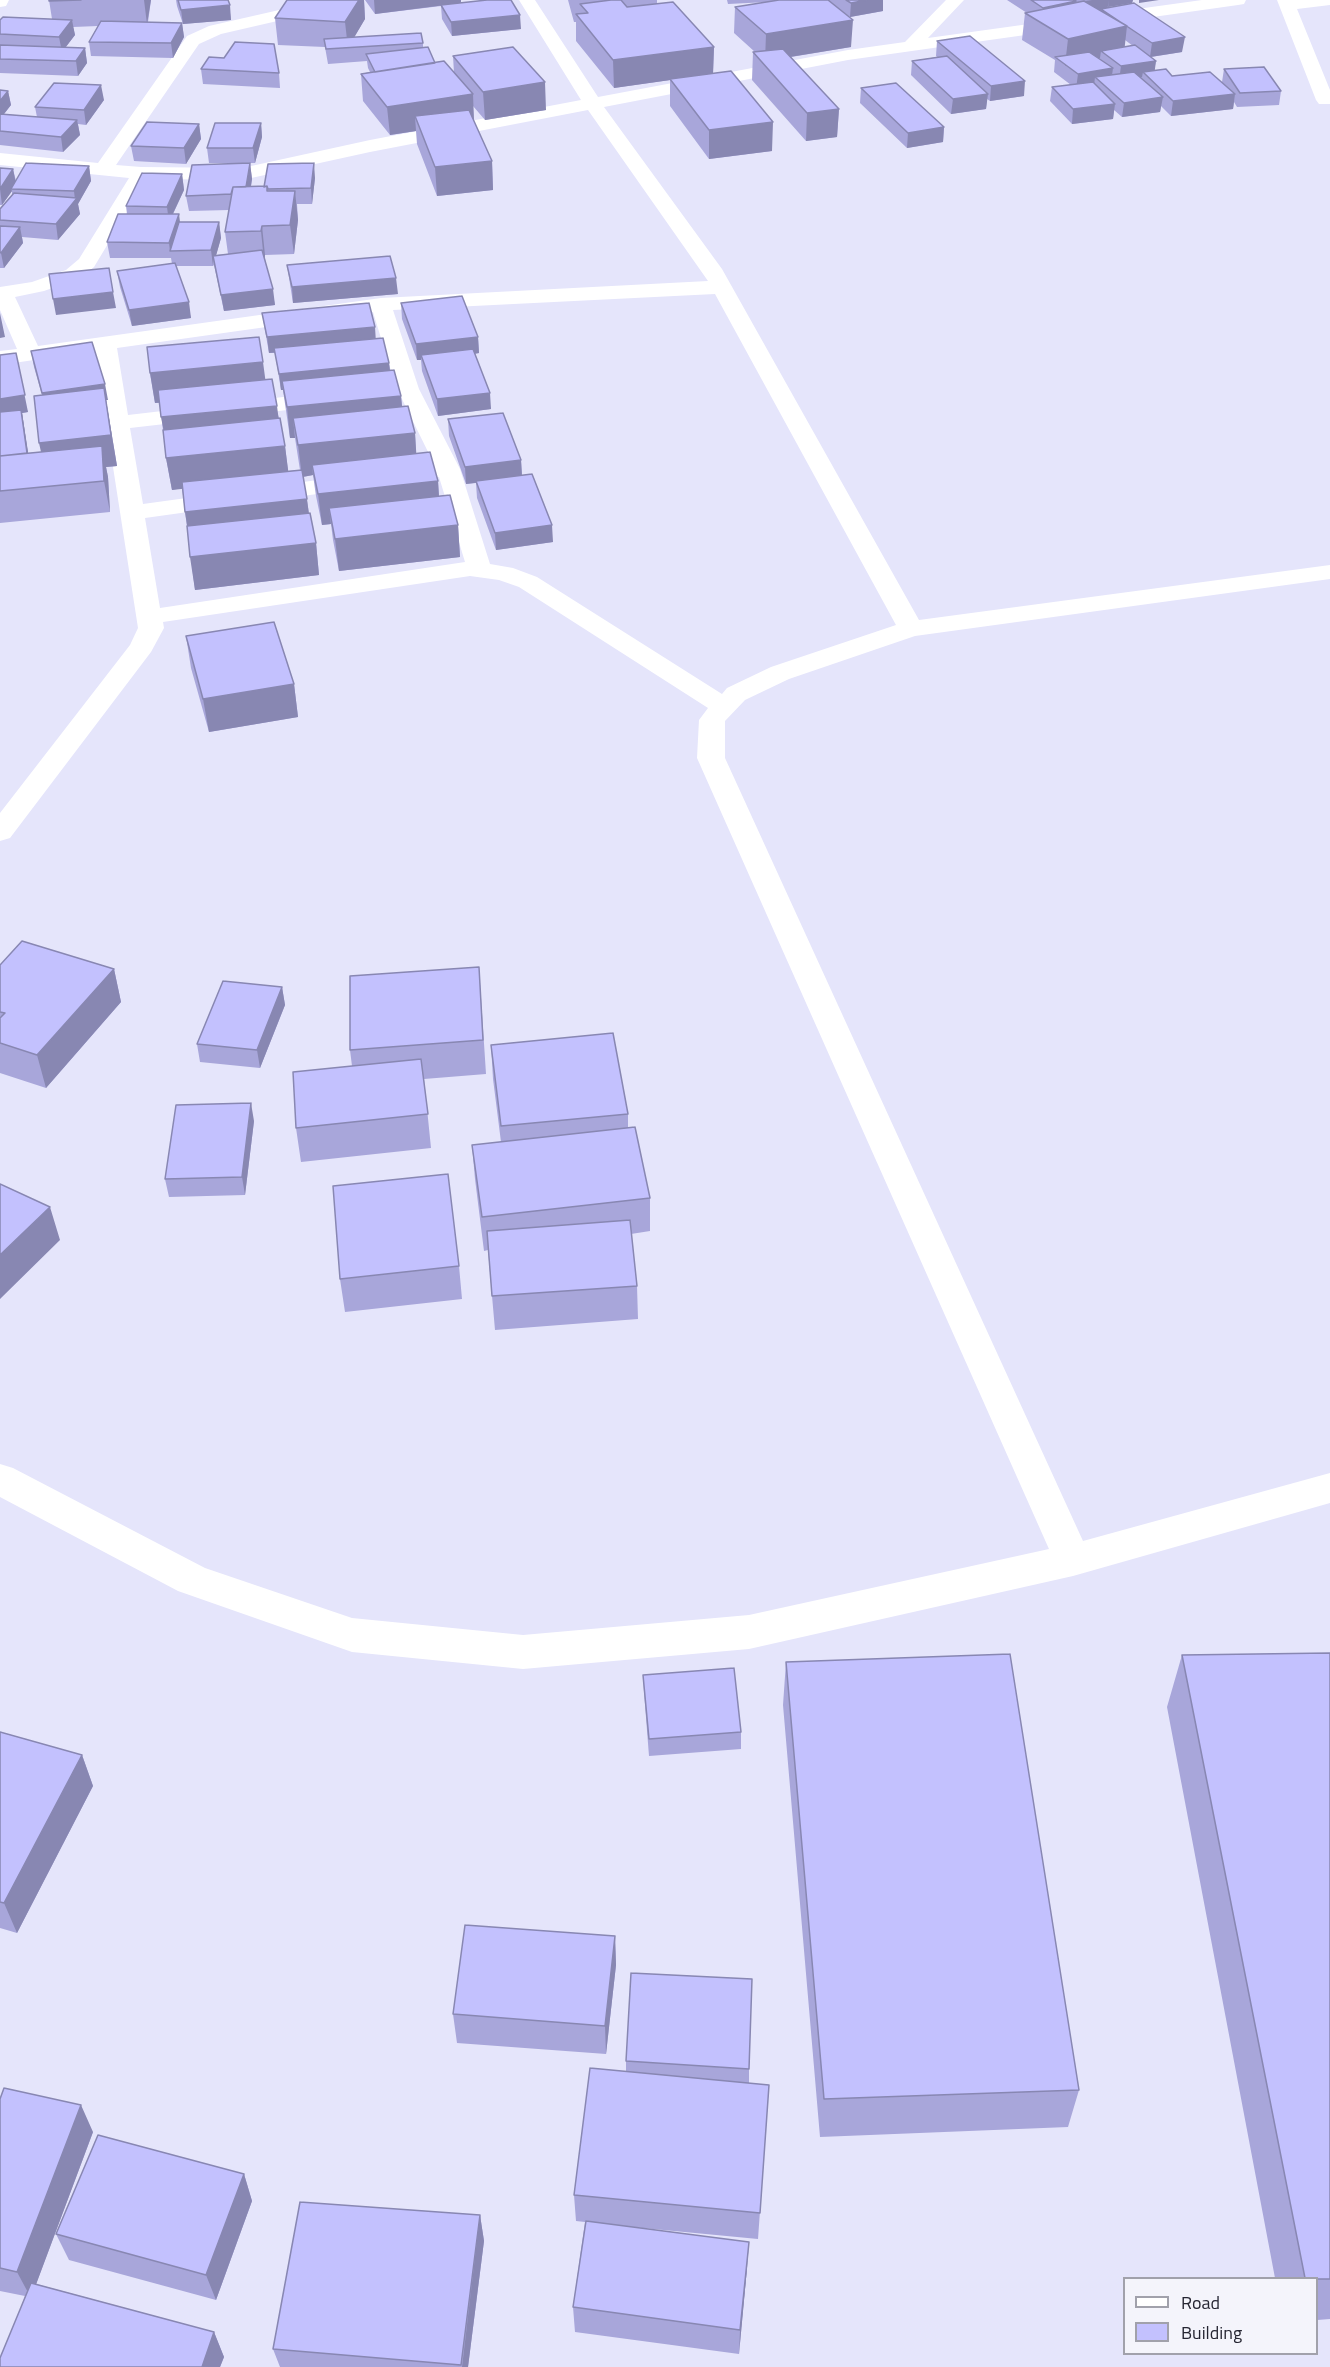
<!DOCTYPE html>
<style>
body{margin:0}
#map{position:relative;width:1330px;height:2367px;overflow:hidden;background:#e5e5fb;font-family:"Titillium Web",sans-serif}
canvas{display:block}
.legend{position:absolute;left:1123px;top:2277px;width:195px;height:78px;box-sizing:border-box;background:#f4f4fb;border:2px solid #a1a1ab;margin:0;padding:8px 10px;list-style:none;font-size:18px;color:#252532}
.legend li{display:flex;align-items:center;gap:12px;height:30px}
.legend b{width:30px;border:2px solid #a1a1ab}
</style>
<div id="map">
<canvas width="1330" height="2367"></canvas>
<ul class="legend">
<li><b style="height:8px;background:#fff"></b>Road</li>
<li><b style="height:16px;background:#c3c1fe"></b>Building</li>
</ul>
</div>
<script>
const ctx = document.querySelector('canvas').getContext('2d');
ctx.lineJoin = 'round';
function toPath(rows) {
  const path = new Path2D();
  for (const r of rows) {
    path.moveTo(r[0], r[1]);
    for (let i = 2; i < r.length; i += 2) path.lineTo(r[i], r[i + 1]);
  }
  return path;
}
function fill(path, color) {
  ctx.fillStyle = color;
  ctx.fill(path, 'evenodd');
}
function stroke(path, color, width, dash) {
  ctx.strokeStyle = color;
  ctx.lineWidth = width;
  ctx.lineCap = dash ? 'butt' : 'round';
  ctx.setLineDash(dash || []);
  ctx.stroke(path);
}
fill(toPath([
 [0,0,9,0,6,6,0,7,0,0],
 [323,0,353,0,351,4,221,34,199,44,116,165,141,167,242,168,370,140,581,100,519,0,535,0,598,97,848,50,905,42,946,0,964,0,928,38,1202,0,1246,0,1244,4,1238,5,848,60,604,107,722,269,919,620,1330,565,1330,579,915,636,789,679,745,700,725,721,725,758,1083,1541,1330,1473,1330,1503,1073,1576,749,1649,523,1669,352,1652,178,1591,0,1497,0,1464,13,1468,205,1568,352,1618,523,1635,749,1615,1049,1549,697,758,699,720,708,708,519,587,499,580,470,576,163,622,164,628,151,652,10,838,0,841,0,813,130,645,138,628,95,351,0,365,0,351,17,349,0,310,0,287,32,282,66,270,79,259,129,178,0,165,0,153,98,163,187,36,209,26,323,0],
 [588,110,708,281,381,298,38,346,15,297,44,291,80,278,94,267,147,179,242,180,370,152,588,110],
 [715,294,896,625,771,667,727,688,722,694,537,577,513,568,490,564,460,469,419,389,393,310,715,294],
 [373,312,395,384,128,415,117,348,373,312],
 [401,397,434,464,143,504,130,428,401,397],
 [439,477,465,562,160,608,145,518,439,477],
 [1277,0,1330,0,1330,5,1297,9,1330,90,1330,104,1319,104,1316,100,1277,0]
]), '#fff');
fill(toPath([
 [49,0,151,0,148,22,182,23,184,37,173,58,91,56,89,42,98,26,73,27,75,35,65,48,85,48,87,63,78,76,0,73,0,20,52,19],
 [176,0,228,0,231,20,183,24,177,6],
 [287,0,364,0,365,19,354,37,423,43,423,48,435,63,454,73,453,56,546,110,485,120,473,106,474,122,492,161,493,190,437,196,417,144,416,131,390,135,363,101,361,74,370,72,368,68,367,61,328,64,325,47,278,45,275,18],
 [365,0,461,0,461,3,521,29,452,36,442,19,441,6,375,14],
 [568,0,657,0,657,3,714,47,713,73,772,151,709,159,670,106,670,80,614,88,576,41,576,22,574,22],
 [727,0,883,0,883,11,850,17,841,11,851,47,791,57,839,109,837,137,806,141,752,80,753,52,755,52,734,33,735,7,768,2,728,4],
 [1007,0,1133,0,1132,3,1108,7,1108,8,1182,52,1151,57,1156,61,1154,70,1172,76,1222,82,1224,69,1281,91,1279,105,1237,107,1234,102,1233,109,1171,116,1161,106,1160,112,1122,117,1114,110,1113,119,1072,124,1050,101,1052,87,1071,85,1054,72,1055,60,1022,40,1025,13,1027,13],
 [1125,40,1133,46,1124,47],
 [937,41,1024,96,990,101,987,99,986,109,951,114,911,75,912,61,937,57,936,56],
 [201,69,279,73,280,88,203,84],
 [861,88,944,127,943,142,907,148,860,103],
 [0,90,8,91,11,105,4,114,37,117,35,107,104,100,86,125,78,124,80,135,63,152,0,145],
 [261,123,262,137,255,163,209,163,207,148],
 [199,124,201,139,186,164,134,161,131,146],
 [250,163,252,179,251,187,264,187,315,178,312,204,297,204,298,220,294,254,265,255,265,259,275,305,224,311,214,265,213,266,176,266,191,318,132,326,120,287,117,271,172,264,171,258,110,258,107,242,127,214,126,206,182,174,184,190,173,214,180,222,219,222,221,238,216,255,228,254,225,232,229,210,189,211,186,196],
 [89,166,91,181,78,204,80,214,58,240,22,237,23,243,4,268,0,268,0,209,12,195,12,191,2,205,0,205,0,168,13,169,16,181],
 [287,265,398,294,293,303],
 [401,303,478,337,479,353,475,354,491,409,438,416,422,371,421,360,417,360,402,319],
 [262,313,376,339,389,363,390,370,401,396,402,407,415,433,416,454,438,481,439,497,458,525,460,557,339,571,333,540,331,524,322,525,316,496,313,475,303,477,309,513,316,543,319,575,195,590,182,488,172,490,166,458,160,403,155,403,150,373,266,380,279,418,285,446,288,471,300,470,295,438,290,438,283,390,281,390,275,353,269,353],
 [31,351,108,400,106,400,117,466,106,467,108,477,110,512,0,523,0,355,28,412,22,413,28,453,41,452,42,395,34,367],
 [448,419,521,460,522,475,553,542,496,550,477,498,476,483,466,484,449,436],
 [186,636,294,684,298,717,209,732,191,668],
 [0,965,114,969,121,1002,46,1088,0,1073],
 [479,967,486,1074,424,1079,431,1148,301,1162,296,1128,352,1066,350,1050],
 [282,987,285,1005,260,1068,200,1062,197,1044],
 [491,1045,628,1114,628,1128,650,1198,650,1231,631,1234,637,1286,638,1319,495,1330,488,1250,484,1251,475,1179,472,1145,501,1142,493,1079],
 [254,1121,245,1195,169,1197,165,1179],
 [459,1266,462,1299,345,1312,340,1279],
 [1330,1653,1330,2319,1317,2320,1317,2278,1275,2278,1167,1707,1182,1655],
 [786,1662,1079,2090,1068,2127,820,2137,783,1705],
 [643,1675,741,1732,741,1749,649,1756,644,1692],
 [0,1732,82,1755,93,1786,17,1933,0,1928],
 [615,1936,616,1965,606,2054,457,2043,453,2014],
 [626,2061,749,2069,749,2083,769,2085,758,2239,632,2227,747,2268,739,2354,575,2332,573,2307,585,2222,576,2221,574,2195,626,2071],
 [0,2099,93,2132,36,2284,214,2332,224,2357,220,2367,0,2367,25,2296,0,2291],
 [244,2174,252,2201,216,2300,69,2260,56,2234],
 [480,2215,484,2241,468,2367,280,2367,273,2349]
]), '#a8a6da');
fill(toPath([
 [144,0,151,0,147,24],
 [359,0,364,0,365,19,348,48,345,22],
 [374,0,461,0,461,3,375,14],
 [867,0,883,0,883,11,850,17,851,3],
 [1092,0,1109,0,1107,11,1101,9,1101,12,1085,1],
 [1109,0,1133,0,1132,3,1108,7],
 [1139,0,1159,0,1139,3],
 [1076,1,1075,15,1041,22,1043,8],
 [230,5,231,20,183,24,181,10],
 [520,15,521,29,452,36,451,22],
 [72,20,75,35,62,52,59,37],
 [853,20,851,47,765,61,766,34],
 [182,23,184,37,173,58,171,43],
 [1127,26,1124,53,1101,51,1100,58,1066,66,1065,65,1068,39],
 [1185,37,1182,52,1150,57,1152,43],
 [714,47,713,74,614,88,613,60],
 [85,48,87,63,78,76,76,61],
 [1156,61,1154,76,1143,72,1142,77,1119,81,1121,66],
 [1113,68,1111,83,1095,77,1094,86,1076,89,1078,74],
 [1025,81,1024,96,990,101,991,86],
 [545,82,546,110,485,120,483,92],
 [101,85,104,100,86,125,84,110],
 [8,91,11,105,0,119,0,101],
 [473,94,474,122,415,116,416,131,390,135,387,107],
 [988,94,986,109,951,114,953,99],
 [1235,94,1233,109,1171,116,1173,101],
 [1163,97,1160,112,1122,117,1124,103],
 [1115,104,1113,119,1072,124,1073,109],
 [839,109,837,137,806,141,807,113],
 [77,120,80,135,63,152,61,137],
 [773,122,772,151,709,159,709,130],
 [261,123,262,137,255,163,253,148],
 [199,124,201,139,186,164,184,148],
 [944,127,943,142,907,148,908,133],
 [492,161,493,190,437,196,435,167],
 [250,163,252,179,247,209,245,194],
 [314,163,315,178,312,204,311,188],
 [89,166,91,181,78,204,80,214,58,240,56,224,75,200,74,191],
 [13,169,16,184,11,189,12,191,2,205,0,189],
 [182,174,184,190,169,222,167,207],
 [295,191,298,220,294,254,290,225],
 [179,214,181,230,170,251,169,243],
 [219,222,221,238,214,263,213,256,213,266,211,250],
 [262,226,265,255,264,261,261,231],
 [20,227,23,243,4,268,1,253],
 [396,278,398,294,293,303,292,287],
 [273,289,275,305,224,311,221,295],
 [113,292,116,308,56,315,53,299],
 [189,302,191,318,132,326,129,310],
 [0,313,5,337,0,338],
 [375,327,376,343,269,353,267,337],
 [478,337,479,353,423,360,421,355,421,360,417,360,416,344],
 [16,353,28,412,22,413,31,471,0,416,0,399],
 [263,362,267,392,155,403,150,373],
 [389,363,391,379,282,381,283,390,281,390,279,374],
 [105,384,108,400,106,400,117,466,106,467,108,477,110,512,104,481,46,474,39,443,46,409,42,393],
 [490,393,491,409,438,416,437,399],
 [401,396,404,427,293,418,295,438,290,438,287,407],
 [277,406,281,437,167,448,161,417],
 [415,433,417,465,312,465,313,475,302,477,298,445],
 [285,446,289,477,172,490,166,458],
 [521,460,522,477,466,484,465,467],
 [438,481,440,513,329,508,331,524,322,525,318,494],
 [307,499,311,531,190,544,185,512],
 [458,525,460,557,339,571,335,539],
 [552,525,553,542,496,550,495,533],
 [316,543,319,575,195,590,190,557],
 [294,684,298,717,209,732,203,699],
 [114,969,121,1002,46,1088,37,1055],
 [282,987,285,1005,260,1068,257,1050],
 [251,1103,254,1121,245,1195,242,1177],
 [50,1207,60,1240,0,1299,0,1255],
 [82,1755,93,1786,17,1933,4,1903],
 [615,1936,616,1965,606,2054,605,2026],
 [81,2105,93,2132,31,2298,17,2272],
 [244,2174,252,2201,216,2300,206,2275],
 [480,2215,484,2241,468,2367,462,2367],
 [749,2242,747,2268,739,2354,740,2330],
 [214,2332,224,2357,220,2367,202,2367]
]), '#8887b2');
const building = toPath([
 [49,0,81,0,49,1,49,0],
 [178,0,228,0,230,5,181,10,178,0],
 [287,0,359,0,345,22,275,18,287,0],
 [487,0,511,0,520,15,451,22,441,5,487,0],
 [611,0,621,0,627,7,673,2,714,47,613,60,576,14,588,13,580,4,611,0],
 [779,0,828,0,853,20,766,34,735,7,779,0],
 [846,0,867,0,851,3,846,0],
 [1031,0,1074,0,1076,1,1043,8,1031,0],
 [1084,1,1127,26,1068,39,1025,13,1084,1],
 [1134,3,1185,37,1152,43,1101,9,1134,3],
 [3,17,72,20,59,37,0,34,0,20,3,17],
 [101,21,182,23,171,43,89,42,101,21],
 [421,33,423,43,326,49,324,39,421,33],
 [970,36,1025,81,991,86,937,41,970,36],
 [235,42,274,44,279,73,201,69,209,57,224,58,235,42],
 [0,45,85,48,76,61,0,59,0,45],
 [1135,45,1156,61,1121,66,1101,51,1135,45],
 [428,47,435,63,375,72,366,54,428,47],
 [513,47,545,82,483,92,453,56,513,47],
 [783,49,839,109,807,113,753,52,783,49],
 [1089,52,1113,68,1078,74,1055,57,1089,52],
 [947,56,988,94,953,99,912,61,947,56],
 [444,61,473,94,387,107,361,74,444,61],
 [1264,67,1281,91,1240,93,1224,69,1264,67],
 [1166,69,1172,76,1210,72,1235,94,1173,101,1143,72,1166,69],
 [731,71,773,122,709,130,670,79,731,71],
 [1134,72,1163,97,1124,103,1095,77,1134,72],
 [1093,82,1115,104,1073,109,1052,87,1093,82],
 [54,83,101,85,84,110,35,107,54,83],
 [896,83,944,127,908,133,861,88,896,83],
 [0,90,8,91,0,101,0,90],
 [469,110,492,161,435,167,415,116,469,110],
 [0,114,77,120,61,137,0,131,0,114],
 [147,122,199,124,184,148,131,146,147,122],
 [215,123,261,123,253,148,207,148,215,123],
 [26,163,89,166,74,191,11,189,26,163],
 [250,163,246,187,233,187,231,194,186,196,192,165,250,163],
 [314,163,311,188,268,189,267,186,264,187,268,164,314,163],
 [0,168,13,169,0,189,0,168],
 [142,173,182,174,167,207,126,206,142,173],
 [267,186,267,191,295,191,290,225,262,226,261,231,225,232,233,187,267,186],
 [14,193,77,198,56,224,0,220,0,209,14,193],
 [118,214,179,214,169,243,107,242,118,214],
 [179,222,219,222,211,250,170,251,179,222],
 [0,226,20,227,1,253,0,252,0,226],
 [262,250,273,289,221,295,213,256,262,250],
 [390,256,396,278,292,287,287,265,390,256],
 [175,263,189,302,129,310,117,271,175,263],
 [109,268,113,292,53,299,49,274,109,268],
 [462,296,478,337,416,344,401,303,462,296],
 [369,303,375,327,267,337,262,313,369,303],
 [259,337,263,362,150,373,147,347,259,337],
 [383,338,389,363,279,374,274,348,383,338],
 [92,342,105,384,42,393,31,351,92,342],
 [473,349,490,393,437,399,421,355,473,349],
 [16,353,25,395,0,399,0,355,16,353],
 [394,370,401,396,287,407,282,381,394,370],
 [272,379,277,406,161,417,158,390,272,379],
 [104,388,111,435,39,443,34,396,104,388],
 [408,406,415,433,298,445,293,418,408,406],
 [21,410,27,453,0,456,0,412,21,410],
 [503,413,521,460,465,467,448,419,503,413],
 [280,418,285,446,166,458,163,430,280,418],
 [102,446,104,481,0,491,0,456,102,446],
 [430,452,438,481,318,494,312,465,430,452],
 [302,470,307,499,185,512,182,482,302,470],
 [532,474,552,525,495,533,476,481,532,474],
 [450,495,458,525,335,539,329,508,450,495],
 [310,513,316,543,190,557,187,526,310,513],
 [274,622,294,684,203,699,186,636,274,622],
 [22,941,114,969,37,1055,0,1043,0,1018,5,1013,0,1012,0,965,22,941],
 [479,967,483,1040,350,1050,350,976,479,967],
 [223,981,282,987,257,1050,197,1044,223,981],
 [613,1033,628,1114,501,1126,491,1045,613,1033],
 [421,1059,428,1114,296,1128,293,1072,421,1059],
 [251,1103,242,1177,165,1179,176,1105,251,1103],
 [635,1127,650,1198,482,1217,472,1145,635,1127],
 [448,1174,459,1266,340,1279,333,1186,448,1174],
 [0,1184,50,1207,0,1255,0,1184],
 [630,1220,637,1286,492,1296,487,1231,630,1220],
 [1330,1653,1330,2279,1317,2279,1317,2278,1305,2278,1182,1655,1330,1653],
 [1010,1654,1079,2090,824,2099,786,1662,1010,1654],
 [734,1668,741,1732,649,1739,643,1675,734,1668],
 [0,1732,82,1755,4,1903,0,1902,0,1732],
 [465,1925,615,1936,605,2026,453,2014,465,1925],
 [631,1973,752,1979,749,2069,626,2061,631,1973],
 [590,2068,769,2085,760,2213,574,2195,590,2068],
 [4,2088,81,2105,17,2272,0,2268,0,2099,4,2088],
 [98,2135,244,2174,206,2275,56,2234,98,2135],
 [300,2202,480,2215,461,2365,273,2349,300,2202],
 [586,2221,749,2242,740,2330,573,2307,586,2221],
 [31,2283,214,2332,202,2367,0,2367,0,2358,31,2283]
]);
fill(building, '#c3c1fe');
stroke(building, '#8887b2', 1.5);
</script>
